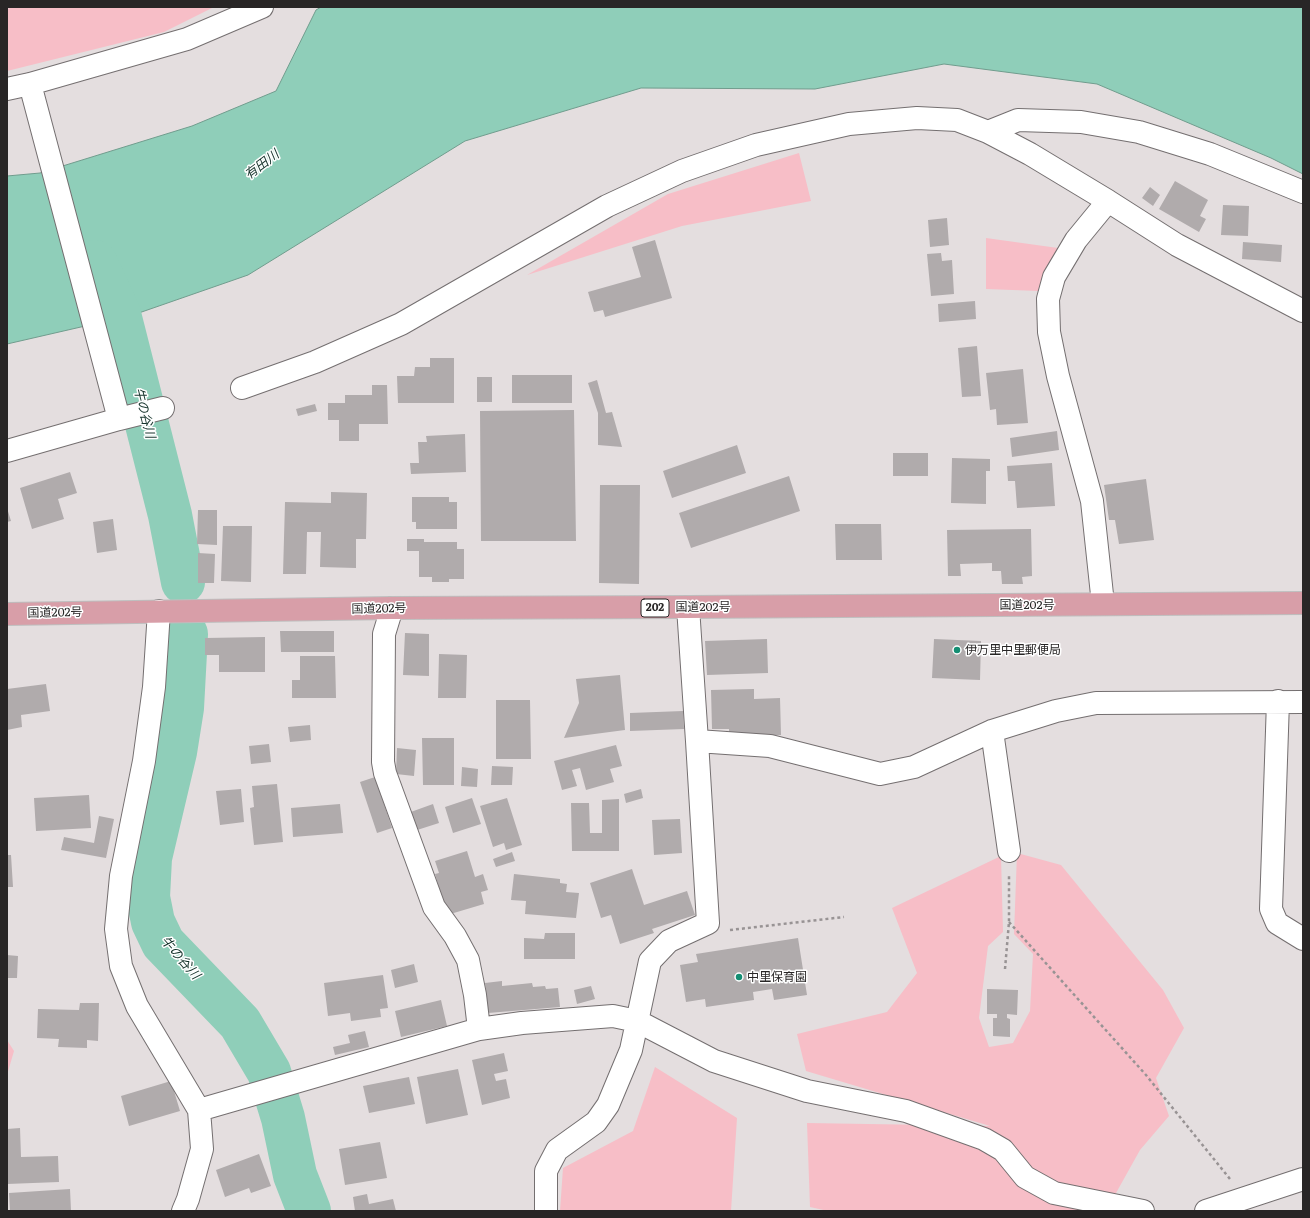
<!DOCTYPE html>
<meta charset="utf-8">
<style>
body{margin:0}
#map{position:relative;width:1310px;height:1218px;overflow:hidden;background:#e4dedf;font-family:Literata,serif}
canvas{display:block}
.frame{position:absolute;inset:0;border:8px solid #282626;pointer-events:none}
</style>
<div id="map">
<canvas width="1310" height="1218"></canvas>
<div class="frame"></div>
</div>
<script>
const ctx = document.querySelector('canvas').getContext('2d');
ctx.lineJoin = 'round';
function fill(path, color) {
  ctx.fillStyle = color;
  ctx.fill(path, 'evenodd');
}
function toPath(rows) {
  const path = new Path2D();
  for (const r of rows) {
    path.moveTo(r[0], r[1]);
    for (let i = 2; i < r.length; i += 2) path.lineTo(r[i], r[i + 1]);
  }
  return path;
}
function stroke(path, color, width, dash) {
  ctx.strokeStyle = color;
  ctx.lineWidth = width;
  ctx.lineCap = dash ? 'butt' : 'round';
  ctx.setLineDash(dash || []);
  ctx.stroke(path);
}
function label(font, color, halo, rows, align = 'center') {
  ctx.font = font + ' Literata,"Noto Sans JP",serif';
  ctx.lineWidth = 3;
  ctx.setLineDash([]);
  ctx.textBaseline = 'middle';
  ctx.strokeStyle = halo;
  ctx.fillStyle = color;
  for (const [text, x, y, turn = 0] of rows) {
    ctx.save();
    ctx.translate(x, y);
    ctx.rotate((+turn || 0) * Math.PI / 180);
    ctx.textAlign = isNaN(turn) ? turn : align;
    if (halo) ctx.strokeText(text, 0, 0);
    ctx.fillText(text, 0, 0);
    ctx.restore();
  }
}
fill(toPath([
 [13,7,214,7,164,32,7,71,7,9],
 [799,153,811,201,682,226,527,275,668,194],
 [986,238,1058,248,1039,291,986,289],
 [1017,853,1061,865,1163,990,1184,1028,1156,1078,1169,1116,1140,1150,1106,1211,828,1211,810,1207,807,1123,990,1126,806,1071,797,1034,887,1012,917,973,892,908,1001,856,1003,932,988,946,979,1018,989,1047,1013,1043,1030,1011,1033,954,1014,934],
 [7,1040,14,1051,7,1075],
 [655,1067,737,1118,731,1211,560,1211,563,1168,633,1131]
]), '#f7bec7');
const water = toPath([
 [321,7,1303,7,1303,174,1271,158,1097,84,944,64,815,89,641,88,465,141,248,275,133,315,7,344,7,176,40,173,192,126,276,91,316,10,321,7]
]);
fill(water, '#8fceb9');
stroke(water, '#709c8d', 1);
stroke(toPath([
 [95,262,119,314,170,515,183,582],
 [186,634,182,708,175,752,150,858,148,897,153,922,163,943,240,1023,269,1072,283,1118,295,1175,309,1211]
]), '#8fceb9', 44);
fill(toPath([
 [1175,181,1208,200,1200,216,1206,219,1199,232,1159,209],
 [1150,187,1160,195,1153,206,1142,198],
 [1223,205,1249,206,1248,236,1221,235],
 [947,218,949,245,930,247,928,220],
 [655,240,672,298,605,317,603,310,594,312,588,292,641,277,632,247],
 [1243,242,1282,245,1281,262,1242,259],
 [941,253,942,261,952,260,954,294,931,296,927,254],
 [975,301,976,319,939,322,938,304],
 [977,346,981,396,962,397,958,348],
 [430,358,454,358,454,403,398,403,397,376,414,376,415,367,430,367],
 [1023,369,1028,423,997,425,996,409,990,410,986,373],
 [512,375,572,375,572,403,512,403],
 [477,377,492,377,492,402,477,402],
 [597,380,606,413,612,412,622,447,598,445,598,413,588,383],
 [372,385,387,385,388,424,359,424,359,441,339,441,339,420,328,420,328,403,345,403,345,395,372,395],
 [315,404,317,411,298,416,296,409],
 [574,410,576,541,481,541,480,411],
 [1057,431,1059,450,1012,457,1010,438],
 [465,434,466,472,411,474,410,463,419,463,418,442,427,442,426,436],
 [737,445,746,473,672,498,663,471],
 [893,453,928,453,928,476,893,476],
 [952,458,990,459,990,471,986,471,986,504,951,503],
 [1052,463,1055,506,1017,508,1015,481,1008,481,1007,466],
 [70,472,77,493,58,499,64,519,32,529,20,488],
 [789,476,800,511,691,548,679,513],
 [1146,479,1154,540,1119,544,1115,520,1109,520,1104,485],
 [600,485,640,485,639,584,599,583],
 [331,492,367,493,366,539,356,539,356,568,320,567,321,532,307,532,306,574,283,574,285,502,331,503],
 [412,497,449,497,449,502,457,502,457,529,416,529,416,522,412,522],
 [7,508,11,521,7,522],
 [198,510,217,510,217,545,197,544],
 [113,519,117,550,97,553,93,522],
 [835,524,881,524,882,560,836,560],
 [223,526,252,526,251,582,221,581],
 [1031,529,1032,576,1022,577,1023,584,1002,584,1001,571,992,571,992,563,960,564,961,576,948,576,947,530],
 [407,539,424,539,424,542,457,542,457,549,464,549,464,579,449,579,449,582,432,582,432,577,419,577,419,551,407,551],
 [198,553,215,554,214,583,198,583],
 [280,631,334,631,334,652,281,652],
 [405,633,429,634,429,676,403,675],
 [265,637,265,672,219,672,219,655,205,655,205,638],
 [767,639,768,673,707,675,705,641],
 [934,639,981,641,980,680,932,678],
 [439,654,467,655,466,698,438,698],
 [300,656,335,656,336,698,292,698,292,680,300,680],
 [620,675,625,730,564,738,579,703,576,679],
 [46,684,50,711,21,715,22,727,7,730,7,689],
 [754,689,754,699,780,698,781,735,729,737,729,729,712,729,711,690],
 [496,700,530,700,531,759,496,759],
 [683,711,684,729,630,731,630,713],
 [310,725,311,740,290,742,288,727],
 [422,738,454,738,454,785,423,785],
 [269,744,271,762,251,764,249,746],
 [616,745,622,766,610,769,614,782,586,790,580,768,572,770,577,786,562,790,554,761],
 [397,748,416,750,414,776,396,774],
 [492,766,513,767,512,785,491,785],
 [462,767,478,769,477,787,461,786],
 [375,777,392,828,377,833,360,782],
 [277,784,283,842,254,845,250,808,254,807,252,786],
 [241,789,244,822,220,825,216,791],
 [641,789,643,798,626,803,624,794],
 [89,795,91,828,36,831,34,798],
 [472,798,481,824,453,833,445,807],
 [507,798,522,845,506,850,504,843,493,847,480,806],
 [619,799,619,851,572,851,571,803,589,803,590,833,602,833,602,800],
 [340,804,343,833,293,837,291,808],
 [433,804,439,823,414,831,408,813],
 [99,816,114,819,106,858,61,850,64,837,94,843],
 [680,819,682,853,654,855,652,820],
 [467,851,475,877,483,874,488,890,481,892,484,904,447,915,435,874,439,873,435,861],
 [512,852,515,861,496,867,493,859],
 [7,855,11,855,13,887,7,887],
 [632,869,644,905,687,891,695,915,652,929,654,933,620,944,611,915,601,918,590,883],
 [514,874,560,879,560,883,567,884,566,892,579,893,576,918,525,914,526,901,511,900],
 [545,933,575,933,575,959,524,959,524,938,544,939],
 [798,938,807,995,774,1000,772,989,753,992,754,1000,706,1007,705,999,686,1002,680,965,698,962,696,954],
 [7,955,18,956,17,978,7,978],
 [414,964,418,982,395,988,391,970],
 [383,975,388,1008,380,1009,381,1017,351,1021,350,1013,328,1016,324,983],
 [502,981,502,986,532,983,533,987,545,986,546,989,558,988,560,1007,488,1013,485,983],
 [591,986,595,999,577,1004,574,990],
 [987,989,1018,990,1017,1015,1007,1014,1007,1018,1010,1019,1010,1037,993,1036,993,1018,997,1018,997,1014,987,1014],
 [441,1000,447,1026,401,1037,395,1011],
 [80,1003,99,1003,98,1041,87,1040,87,1048,58,1047,59,1039,37,1038,38,1009,79,1010],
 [365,1031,369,1047,335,1055,333,1047,350,1043,348,1035],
 [504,1053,508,1071,494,1074,496,1081,506,1079,510,1098,482,1105,472,1060],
 [458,1069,468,1115,426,1124,417,1077],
 [409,1077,415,1104,369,1113,363,1086],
 [171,1081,180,1111,129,1126,121,1096],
 [20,1128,21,1157,58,1156,59,1182,7,1184,7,1129],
 [380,1142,387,1178,345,1185,339,1149],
 [259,1154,271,1186,251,1193,249,1188,225,1197,216,1170],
 [70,1189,71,1211,10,1211,9,1193],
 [367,1194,369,1204,393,1199,396,1211,355,1211,353,1197]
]), '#b0abac');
const minor = toPath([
 [30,84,119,419],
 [7,89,30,84,187,39,262,7],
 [988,132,1018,120,1081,122,1139,132,1210,154,1303,192],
 [242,388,315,362,401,324,607,206,682,171,756,145,849,124,917,118,957,120,988,132,1030,154,1108,201,1177,245,1303,311],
 [7,451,119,419,163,408],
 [1103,604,1092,501,1058,376,1049,332,1048,299,1054,277,1076,240,1108,201],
 [392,608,384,634,383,762,385,773,434,907,455,936,468,960,475,995,479,1029],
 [159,611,154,687,144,761,121,876,116,929,121,966,137,1006,199,1110,202,1149,188,1199,183,1211],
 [1278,701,1271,909,1277,923,1303,939],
 [992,731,1009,851],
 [697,741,770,746,880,774,914,767,992,731,1056,711,1096,703,1303,702],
 [199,1110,479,1029,522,1023,613,1016,637,1021,714,1061,807,1091,906,1111,984,1139,1003,1150,1025,1177,1054,1193,1143,1211],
 [546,1211,546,1171,557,1150,596,1122,608,1105,631,1050,650,961,669,941,708,923,697,741,688,607],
 [1206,1211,1303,1179]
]);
const trunk = toPath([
 [7,614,392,608,688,607,1303,603]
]);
stroke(minor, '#746f70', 24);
stroke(trunk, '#bebebe', 24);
stroke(toPath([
 [1009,922,1146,1075,1230,1179],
 [730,930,844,917],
 [1005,969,1009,922,1009,874]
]), '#989394', 2.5, [3, 3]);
stroke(minor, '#fff', 22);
stroke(trunk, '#d89ea8', 22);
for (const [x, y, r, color] of [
 [957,650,4,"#148e73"],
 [739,977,4,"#148e73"]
]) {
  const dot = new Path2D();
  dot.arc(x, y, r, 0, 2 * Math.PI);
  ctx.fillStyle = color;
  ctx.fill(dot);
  stroke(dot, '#fff', 1.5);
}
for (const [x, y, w] of [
 [655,608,28]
]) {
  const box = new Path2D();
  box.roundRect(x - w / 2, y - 9, w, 18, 3);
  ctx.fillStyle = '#fff';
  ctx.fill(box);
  stroke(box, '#282626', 1);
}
label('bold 11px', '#282626', null, [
 ["202",655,608]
]);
label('12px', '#282626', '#fff', [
 ["国道202号",1027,605],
 ["国道202号",703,607],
 ["国道202号",379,609,-1],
 ["国道202号",55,613,-1]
]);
label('12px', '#282626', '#fff', [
 ["伊万里中里郵便局",965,650],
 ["中里保育園",747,977]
], 'left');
label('italic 13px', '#15332b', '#fff', [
 ["有田川",262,165,-37],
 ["牛の谷川",144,413,76],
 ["牛の谷川",180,958,49]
]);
</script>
